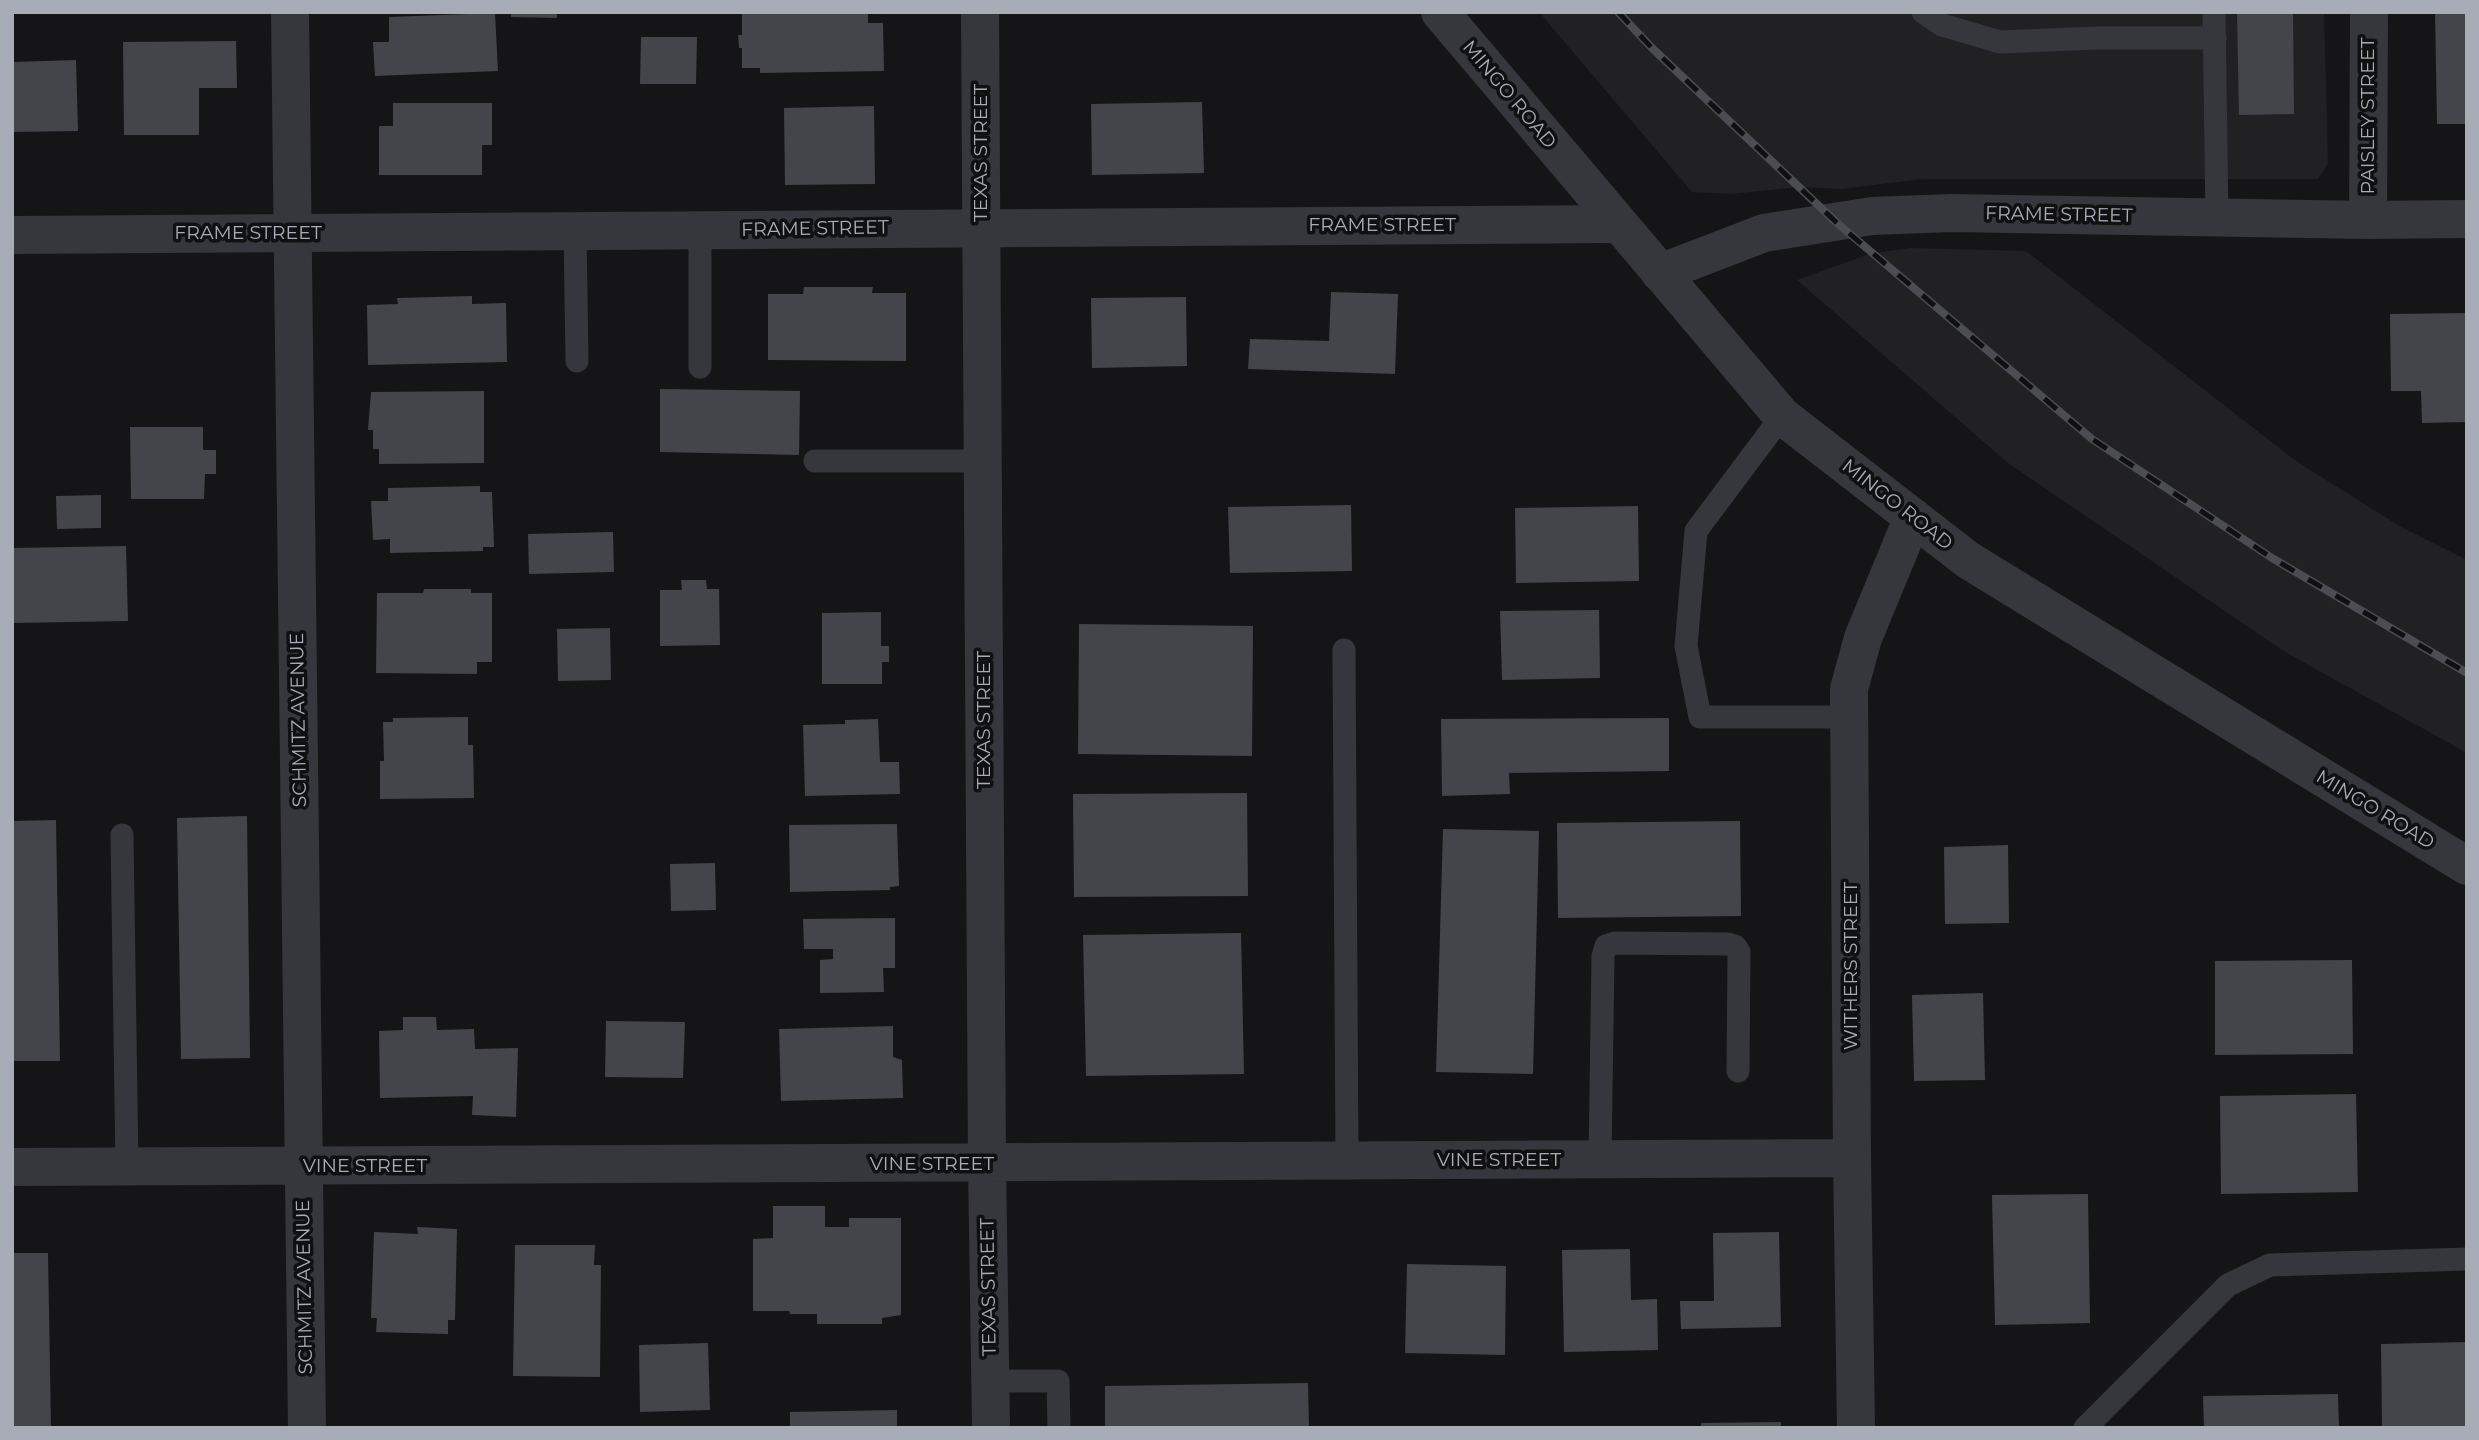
<!DOCTYPE html>
<style>
body{margin:0}
#map{position:relative;width:2479px;height:1440px;overflow:hidden;background:#151517;font-family:Montserrat,sans-serif}
canvas{display:block}
.frame{position:absolute;inset:0;border:14px solid #a7acb6;pointer-events:none}
</style>
<div id="map">
<canvas width="2479" height="1440"></canvas>
<div class="frame"></div>
</div>
<script>
const ctx = document.querySelector('canvas').getContext('2d');
ctx.lineJoin = 'round';
function fill(path, color) {
  ctx.fillStyle = color;
  ctx.fill(path, 'evenodd');
}
function toPath(rows) {
  const path = new Path2D();
  for (const r of rows) {
    path.moveTo(r[0], r[1]);
    for (let i = 2; i < r.length; i += 2) path.lineTo(r[i], r[i + 1]);
  }
  return path;
}
function stroke(path, color, width, dash) {
  ctx.strokeStyle = color;
  ctx.lineWidth = width;
  ctx.lineCap = dash ? 'butt' : 'round';
  ctx.setLineDash(dash || []);
  ctx.stroke(path);
}
function label(font, color, halo, rows, align = 'center') {
  ctx.font = font + ' Montserrat,sans-serif';
  ctx.lineWidth = 7;
  ctx.setLineDash([]);
  ctx.textBaseline = 'middle';
  ctx.strokeStyle = halo;
  ctx.fillStyle = color;
  for (const [text, x, y, turn = 0] of rows) {
    ctx.save();
    ctx.translate(x, y);
    ctx.rotate((+turn || 0) * Math.PI / 180);
    ctx.textAlign = isNaN(turn) ? turn : align;
    if (halo) ctx.strokeText(text, 0, 0);
    ctx.fillText(text, 0, 0);
    ctx.restore();
  }
}
fill(toPath([
 [1539,12,2324,12,2328,163,2318,179,1922,179,1842,189,1799,187,1731,194,1692,192],
 [1911,248,2026,251,2296,461,2401,527,2467,560,2467,753,2285,652,2008,463,1797,280,1872,253]
]), '#212124');
fill(toPath([
 [511,12,557,12,557,18,511,17],
 [742,12,868,12,868,23,883,23,884,71,760,73,760,68,742,68,742,48,739,48,738,35,742,35],
 [2237,12,2293,12,2294,114,2239,115],
 [2435,12,2467,12,2467,124,2437,124],
 [495,13,498,71,375,76,373,42,389,42,389,17],
 [641,37,697,37,696,84,640,84],
 [236,41,237,88,199,88,199,135,124,135,123,42],
 [76,60,78,131,12,132,12,62],
 [1202,102,1204,173,1092,175,1091,104],
 [393,103,492,103,492,145,482,145,482,175,379,175,379,126,393,126],
 [874,106,875,184,785,185,784,108],
 [804,287,873,287,872,293,906,293,906,361,768,360,768,294,803,294],
 [1331,292,1398,294,1395,374,1248,369,1250,339,1329,341],
 [472,296,472,304,506,303,507,362,368,365,367,305,398,304,397,298],
 [1186,297,1187,366,1092,368,1091,298],
 [2467,313,2467,422,2422,423,2421,391,2391,391,2390,314],
 [660,389,800,391,799,455,660,452],
 [484,391,484,463,379,464,379,449,373,449,373,430,368,430,371,392],
 [130,427,203,427,203,450,216,450,216,474,205,474,204,499,131,499],
 [480,486,480,492,492,492,494,547,483,547,483,551,390,553,390,539,373,540,371,501,388,501,388,488],
 [101,495,101,528,57,529,56,496],
 [1351,505,1352,571,1230,573,1228,507],
 [1638,506,1639,581,1516,583,1515,508],
 [613,532,614,572,529,574,528,534],
 [126,546,128,621,12,623,12,548],
 [681,580,706,580,707,589,719,589,720,645,660,646,660,590,682,590],
 [424,589,471,589,471,593,492,593,492,662,477,662,477,674,376,673,377,593,423,593],
 [1599,610,1600,678,1502,680,1500,611],
 [881,612,881,646,889,646,889,662,882,662,882,684,822,684,822,613],
 [1079,624,1253,626,1252,756,1078,754],
 [610,628,611,680,558,681,557,629],
 [468,717,468,745,473,745,474,798,380,799,380,761,384,761,383,722,393,722,393,718],
 [1669,718,1669,771,1509,773,1510,794,1442,796,1441,719],
 [878,719,880,762,899,762,900,794,805,796,803,725,845,724,845,720],
 [1247,793,1248,896,1074,897,1073,794],
 [247,816,250,1058,181,1059,177,818],
 [56,820,60,1061,12,1061,12,821],
 [1740,821,1741,916,1558,918,1557,823],
 [897,824,899,886,890,887,890,890,790,892,789,825],
 [1443,829,1539,831,1533,1074,1436,1072],
 [2008,845,2009,923,1945,924,1944,847],
 [715,863,716,910,671,911,670,864],
 [895,918,895,968,883,968,884,992,820,993,820,960,833,959,833,949,804,949,803,919],
 [1241,933,1244,1074,1086,1076,1083,935],
 [2352,960,2353,1054,2215,1055,2215,961],
 [1983,993,1985,1080,1914,1081,1912,995],
 [403,1017,436,1017,437,1030,474,1029,475,1049,518,1048,516,1117,472,1115,473,1096,380,1098,379,1031,403,1030],
 [606,1021,685,1022,683,1078,605,1077],
 [893,1026,893,1057,902,1060,903,1098,781,1101,779,1029],
 [2356,1094,2358,1192,2221,1194,2220,1096],
 [2088,1194,2090,1323,1995,1325,1992,1195],
 [773,1206,825,1206,825,1227,849,1227,849,1218,901,1218,901,1315,882,1318,882,1324,817,1324,817,1314,790,1314,789,1311,753,1311,753,1239,773,1238],
 [417,1227,457,1229,455,1320,448,1320,448,1334,376,1332,377,1318,371,1318,374,1232,418,1234],
 [1779,1232,1781,1327,1681,1329,1680,1301,1714,1301,1713,1233],
 [515,1245,595,1245,594,1265,601,1265,600,1377,513,1376],
 [1630,1249,1631,1300,1657,1299,1658,1350,1564,1352,1562,1250],
 [12,1253,48,1253,51,1428,12,1428],
 [1407,1264,1506,1266,1505,1355,1405,1353],
 [2467,1342,2467,1428,2382,1428,2381,1344],
 [708,1343,710,1410,640,1412,639,1345],
 [1308,1383,1309,1428,1105,1428,1105,1386],
 [2338,1394,2339,1428,2204,1428,2203,1396],
 [897,1410,897,1428,790,1428,790,1412],
 [1781,1422,1781,1428,1701,1428,1701,1423]
]), '#44454a');
stroke(toPath([
 [1923,12,1942,25,2000,42,2098,38,2215,38],
 [2214,12,2217,218],
 [700,230,700,367],
 [575,231,577,361],
 [1782,416,1696,531,1686,646,1700,717,1849,717],
 [815,461,983,461],
 [1344,650,1347,1161],
 [122,835,127,1168],
 [1600,1160,1603,956,1606,946,1615,943,1728,944,1735,946,1739,952,1738,1071],
 [990,1381,1058,1381,1059,1428],
 [2085,1428,2228,1285,2270,1265,2467,1259]
]), '#36373c', 23);
stroke(toPath([
 [290,12,307,1428],
 [980,12,987,1163,991,1428],
 [2368,220,2369,12],
 [12,235,1618,224],
 [1660,273,1764,233,1872,216,1951,213,2368,220,2467,219],
 [12,1167,1852,1158],
 [1856,1428,1852,1158,1849,689,1863,638,1913,517]
]), '#36373c', 38);
stroke(toPath([
 [1440,12,1782,416,1968,560,2467,866]
]), '#36373c', 38);
const rail = toPath([
 [1618,12,1652,48,1837,223,2092,439,2272,558,2467,673]
]);
stroke(rail, '#4b4d52', 8);
stroke(rail, '#101012', 5, [16]);
label('19px', '#a7acb6', '#101012', [
 ["MINGO ROAD",1509,95,50],
 ["PAISLEY STREET",2368,116,-90],
 ["TEXAS STREET",981,153,-90],
 ["FRAME STREET",2059,215,1],
 ["FRAME STREET",1382,225],
 ["FRAME STREET",815,229,-1],
 ["FRAME STREET",248,233],
 ["MINGO ROAD",1897,505,38],
 ["SCHMITZ AVENUE",299,720,-91],
 ["TEXAS STREET",984,720,-90],
 ["MINGO ROAD",2375,810,31],
 ["WITHERS STREET",1851,966,-90],
 ["VINE STREET",1499,1160],
 ["VINE STREET",932,1164],
 ["VINE STREET",365,1166],
 ["SCHMITZ AVENUE",305,1287,-91],
 ["TEXAS STREET",989,1287,-91]
]);
</script>
